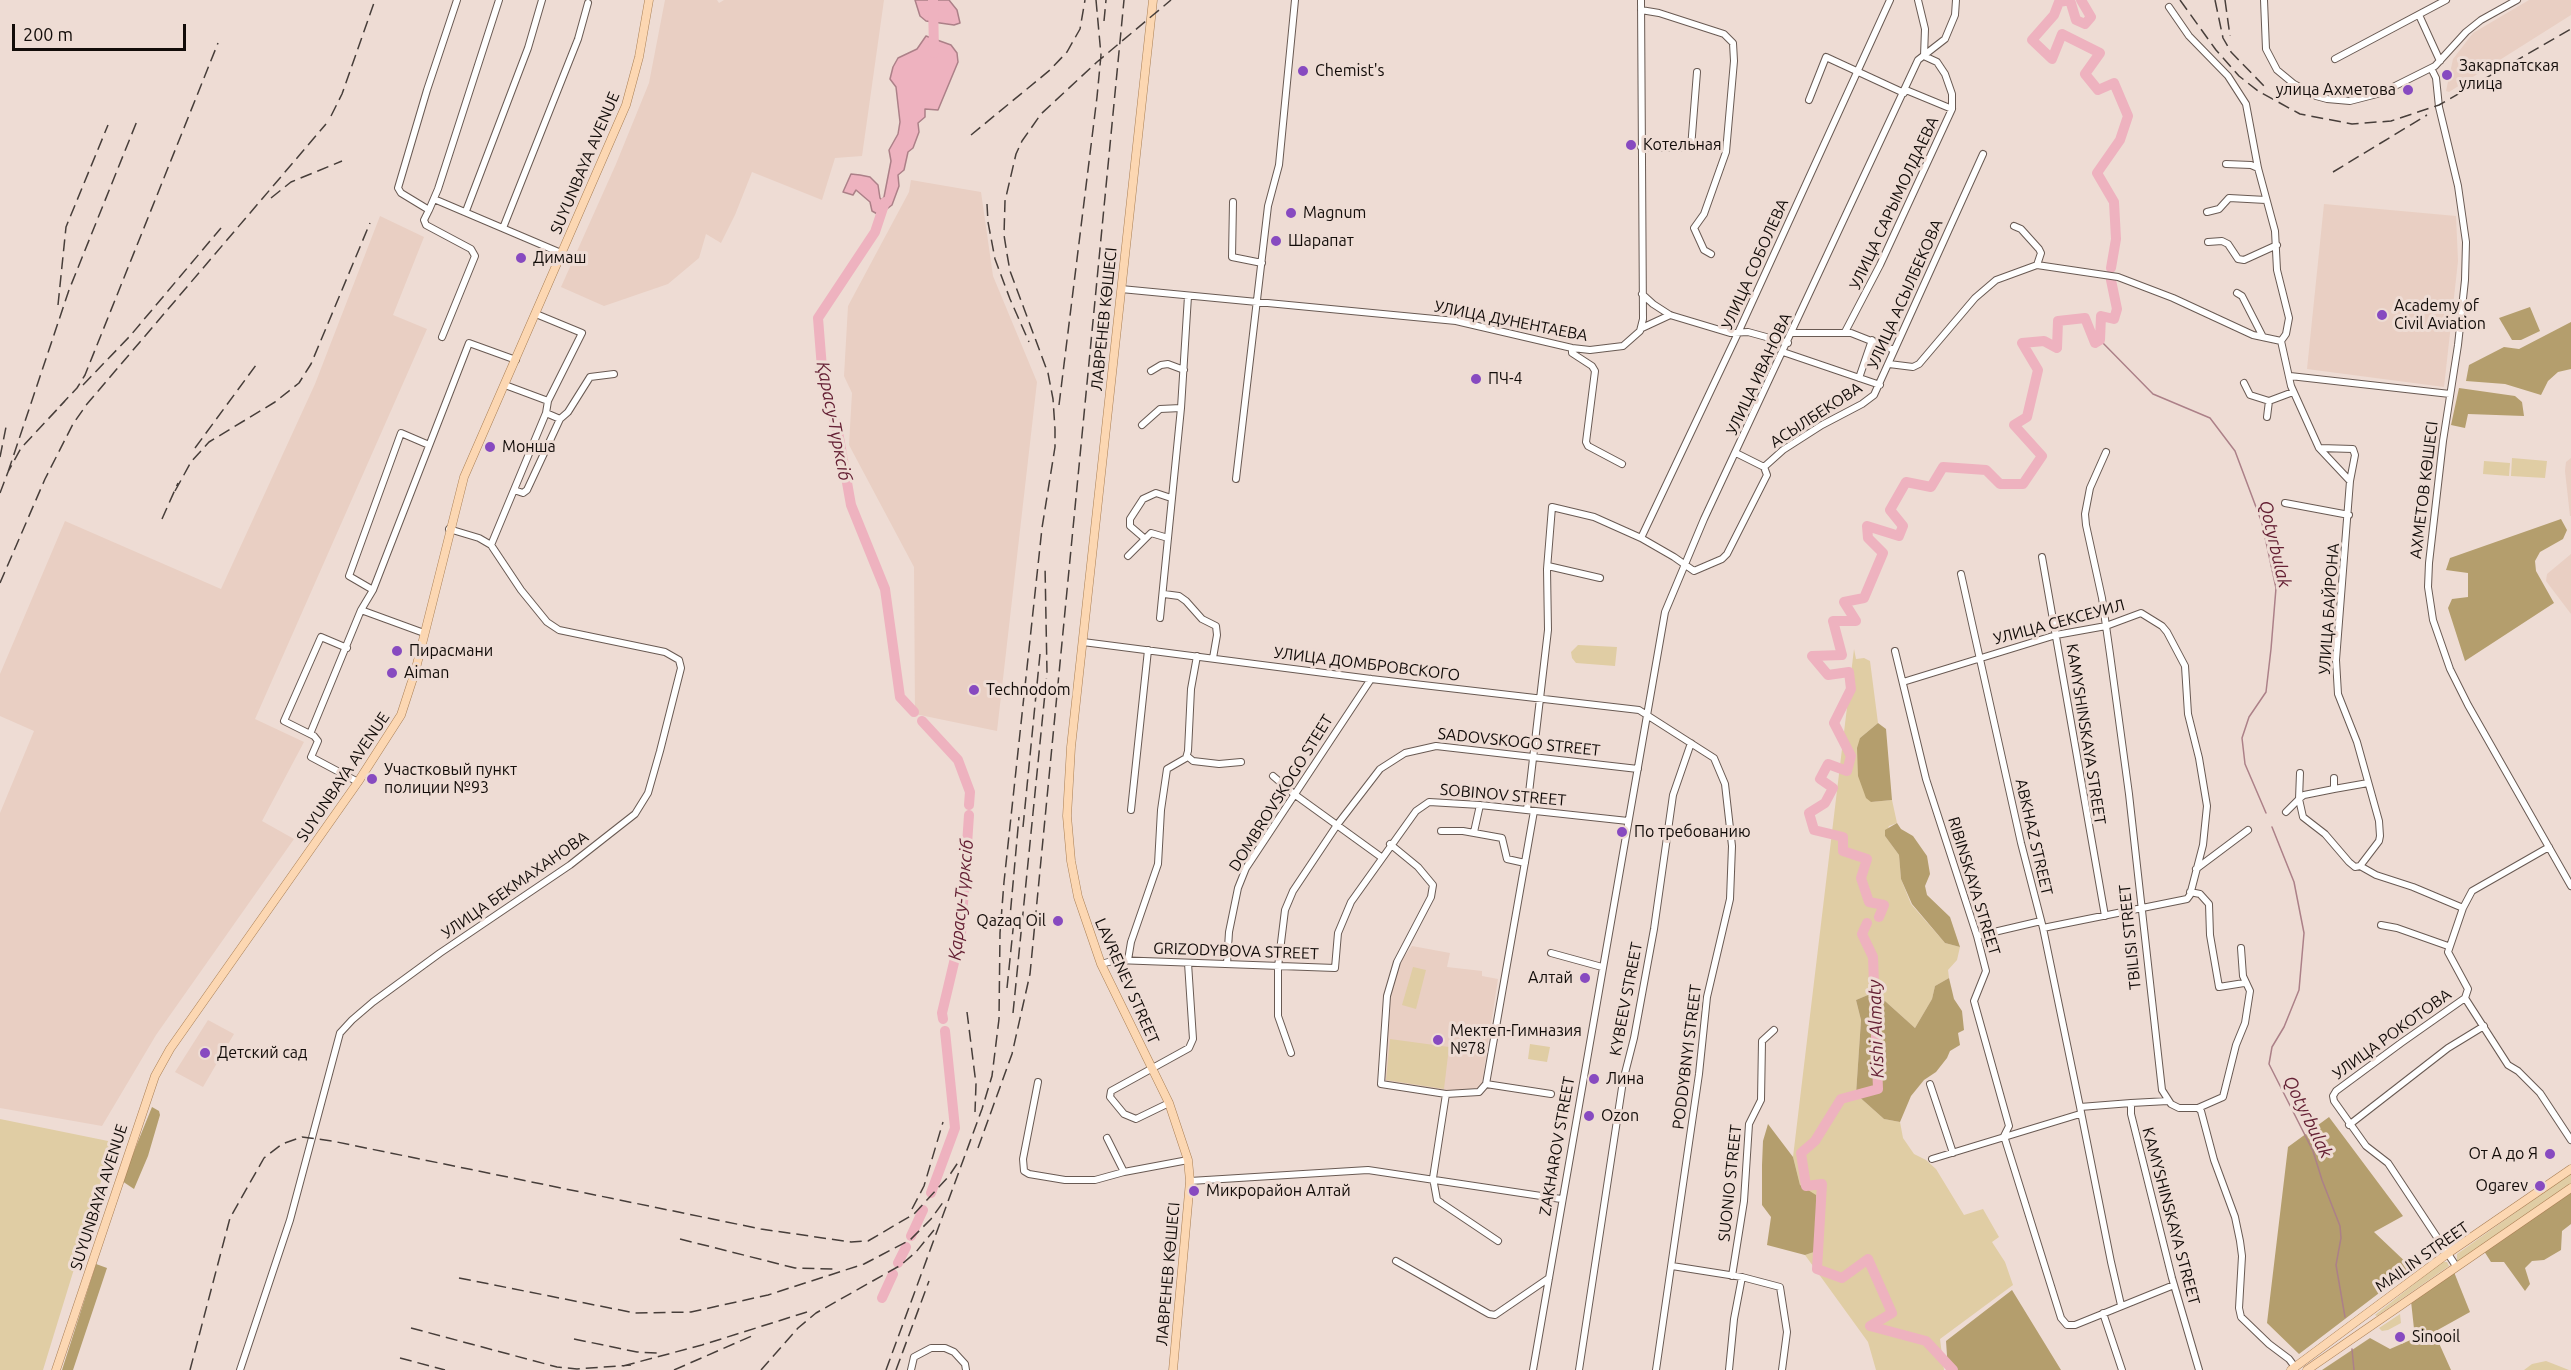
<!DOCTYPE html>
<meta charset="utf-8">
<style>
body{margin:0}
#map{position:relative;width:2571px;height:1370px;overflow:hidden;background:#eedcd4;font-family:Ubuntu,sans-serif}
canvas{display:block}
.scale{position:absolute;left:12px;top:24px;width:174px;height:27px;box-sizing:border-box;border:3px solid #120c09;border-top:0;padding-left:8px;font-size:18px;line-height:21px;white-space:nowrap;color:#120c09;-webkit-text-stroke:4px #eedcd4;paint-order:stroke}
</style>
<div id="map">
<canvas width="2571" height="1370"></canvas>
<div class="scale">200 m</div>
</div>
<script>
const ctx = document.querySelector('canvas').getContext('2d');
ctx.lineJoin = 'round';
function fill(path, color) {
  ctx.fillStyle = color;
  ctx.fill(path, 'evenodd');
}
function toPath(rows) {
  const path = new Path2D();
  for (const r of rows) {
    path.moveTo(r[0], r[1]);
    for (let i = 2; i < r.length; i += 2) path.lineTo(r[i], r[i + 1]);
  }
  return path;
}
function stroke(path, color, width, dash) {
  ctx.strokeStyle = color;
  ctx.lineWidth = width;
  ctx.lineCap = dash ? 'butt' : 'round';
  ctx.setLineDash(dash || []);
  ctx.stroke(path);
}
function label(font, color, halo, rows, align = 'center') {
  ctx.font = font + ' Ubuntu,sans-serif';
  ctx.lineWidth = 6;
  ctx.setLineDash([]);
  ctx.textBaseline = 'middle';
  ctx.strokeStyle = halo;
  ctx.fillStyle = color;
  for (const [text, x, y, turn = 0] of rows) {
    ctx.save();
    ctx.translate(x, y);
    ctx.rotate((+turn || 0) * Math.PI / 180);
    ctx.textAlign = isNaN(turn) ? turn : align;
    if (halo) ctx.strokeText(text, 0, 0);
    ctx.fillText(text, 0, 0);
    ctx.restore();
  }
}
fill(toPath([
 [665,0,717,0,719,3,724,0,884,0,862,156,835,158,822,200,752,172,735,215,721,243,706,234,699,258,668,284,604,306,561,287,616,164,649,83],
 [2529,0,2571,0,2571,15,2449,92,2446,91,2453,59,2473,33],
 [911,180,981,192,993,276,1037,382,997,731,915,714,914,567,849,445,852,393,844,376,848,306,909,192],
 [2324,204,2456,216,2458,261,2444,387,2307,369],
 [380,216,424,237,393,315,427,329,255,719,304,742,262,821,294,839,156,1035,102,1126,0,1108,0,813,34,731,0,716,0,674,65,521,221,589,315,384],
 [2571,458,2571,516,2570,516,2565,471,2566,462],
 [2571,554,2571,614,2546,581,2547,574],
 [1412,946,1450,953,1447,967,1482,971,1482,976,1498,979,1482,1083,1478,1088,1472,1090,1447,1091,1385,1082,1389,998,1400,962],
 [208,1020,234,1034,203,1087,175,1072]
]), '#e9cfc3');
fill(toPath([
 [2512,458,2547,461,2545,478,2511,476],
 [2484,461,2510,463,2509,476,2483,474],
 [1578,645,1617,647,1615,666,1576,663,1572,658,1571,652],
 [1854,649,1856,659,1864,658,1870,661,1878,723,1860,738,1871,802,1892,800,1897,823,1889,826,1885,836,1899,855,1901,879,1911,904,1945,943,1960,947,1957,960,1948,970,1949,978,1935,986,1932,999,1915,1028,1875,992,1856,1000,1861,1020,1856,1094,1884,1119,1900,1122,1903,1138,1914,1154,1926,1160,1936,1169,1964,1215,1983,1209,1999,1237,1992,1242,2005,1262,2013,1285,1940,1339,1944,1370,1876,1370,1868,1342,1805,1255,1817,1251,1815,1226,1800,1185,1793,1157],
 [1413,967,1426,970,1416,1009,1402,1005],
 [1390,1039,1449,1047,1444,1089,1386,1080],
 [1530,1044,1550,1047,1547,1062,1528,1059],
 [0,1119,113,1142,43,1370,0,1370],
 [2571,1173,2571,1186,2462,1261,2457,1261,2457,1254],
 [2442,1262,2447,1262,2449,1266,2377,1316,2375,1315],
 [2400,1314,2401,1323,2388,1330,2382,1331,2379,1328],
 [2546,1361,2569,1370,2524,1370,2532,1364]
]), '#e0cda4');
fill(toPath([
 [2530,307,2540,331,2521,340,2512,340,2499,318],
 [2571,322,2571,369,2558,372,2548,381,2541,395,2505,384,2466,381,2469,365,2504,347,2519,349],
 [2459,388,2515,396,2522,402,2524,416,2468,414,2465,428,2451,425],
 [2561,519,2567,530,2563,539,2540,552,2535,561,2536,571,2554,603,2465,661,2448,608,2452,599,2468,597,2468,573,2446,570,2450,558],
 [1878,723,1886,729,1892,800,1871,802,1866,798,1858,776,1857,748,1860,738],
 [1897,823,1901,829,1913,836,1927,856,1930,874,1925,886,1927,895,1950,917,1960,947,1945,943,1912,904,1901,879,1899,855,1885,836,1885,830],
 [1949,978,1954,999,1962,1011,1964,1030,1958,1033,1960,1045,1950,1051,1947,1058,1936,1072,1924,1080,1911,1096,1900,1122,1884,1119,1856,1094,1861,1020,1856,1000,1875,992,1915,1028,1932,999,1935,986],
 [152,1107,159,1111,160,1115,148,1156,134,1189,122,1181],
 [2329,1117,2403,1216,2374,1232,2412,1268,2299,1354,2267,1323,2288,1147],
 [1768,1124,1793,1157,1800,1185,1816,1195,1817,1251,1805,1255,1767,1245,1771,1217,1762,1205,1762,1165,1763,1141],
 [2571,1193,2571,1224,2562,1231,2561,1250,2544,1260,2532,1261,2525,1268,2530,1284,2525,1291,2504,1262,2491,1262,2484,1251],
 [96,1264,107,1268,73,1370,62,1370],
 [2454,1272,2470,1312,2434,1332,2451,1370,2322,1370,2370,1338,2390,1349,2415,1338,2411,1301],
 [2012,1290,2061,1370,1948,1370,1946,1341]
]), '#b49e6d');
const water = toPath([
 [915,0,949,0,957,10,960,23,954,25,926,21,920,16,915,0],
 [926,36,951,45,957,53,958,62,938,110,925,109,925,117,918,123,919,132,913,148,908,152,904,170,898,175,899,186,892,205,879,215,872,211,870,202,856,190,853,195,843,192,851,174,860,175,870,177,878,185,880,198,882,200,884,197,891,161,889,150,898,134,900,122,896,87,890,79,893,67,898,58,917,49,926,36]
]);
fill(water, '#eeb2bf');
stroke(water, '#ac8088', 1.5);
stroke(toPath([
 [2100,340,2153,394,2210,418,2235,451,2262,523,2276,588,2271,649,2266,692,2249,717,2242,738,2245,764,2266,813],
 [2272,827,2294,882,2304,933,2299,990,2284,1027,2272,1047,2269,1064,2313,1151,2322,1180,2340,1226,2341,1238,2336,1265,2345,1317],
 [2352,1349,2354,1370]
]), '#ac8088', 1.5);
stroke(toPath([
 [933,0,934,53],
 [2081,0,2091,17,2085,24,2076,20,2070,0,2059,2,2054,15,2032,40,2052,59,2062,34,2100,53,2085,74,2098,90,2114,83,2128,116,2120,140,2097,173,2114,202,2116,239,2111,268],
 [885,202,875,232,818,318,823,381,838,432,851,505,885,589,900,697,914,712],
 [922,721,958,760,970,792,969,805],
 [1879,917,1884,905,1869,902,1861,878,1867,859,1843,851,1843,837,1814,830,1809,813,1825,803,1833,788,1820,779,1828,764,1847,771,1851,756,1834,723,1851,689,1849,672,1828,675,1812,656,1842,655,1833,621,1856,621,1844,602,1864,598,1883,553,1868,538,1867,526,1899,536,1903,526,1890,510,1906,482,1931,487,1943,467,1986,470,2000,484,2023,484,2042,456,2014,425,2027,417,2038,370,2022,343,2044,341,2057,348,2058,321,2085,318,2095,343,2100,340,2101,316,2114,319,2117,309,2111,280],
 [1867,923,1862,934,1873,957,1878,1089,1841,1099,1815,1141,1801,1153,1806,1186,1822,1184,1817,1269,1842,1278,1868,1259,1892,1313,1870,1326,1926,1341,1953,1370],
 [943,1019,942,1013,961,933,969,815],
 [931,1193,955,1128,945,1031],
 [911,1236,923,1210],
 [898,1263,906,1247],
 [882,1298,893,1274]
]), '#eeb2bf', 10);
const minor = toPath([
 [457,0,427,90,398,188,401,193,429,210,438,189,499,0],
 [1918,0,1925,29,1924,56],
 [2264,0,2266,49,2277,70,2294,84,2316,96,2327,99,2350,101,2381,93,2435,66,2466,32,2481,20,2517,0],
 [2169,7,2189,36,2228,76,2246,104,2258,168,2275,231,2277,270,2289,318,2286,334,2281,341,2291,386,2319,448,2350,481,2336,660,2338,694,2357,742,2379,821,2380,836,2379,841,2360,866,2376,875,2413,887,2463,908,2472,891,2549,847],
 [1641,10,1659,13,1724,34,1733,43,1734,61,1726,152,1704,214,1694,228,1704,250,1711,254],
 [2419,15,2440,61],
 [2335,59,2446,0],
 [2431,68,2436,78,2439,107,2458,186,2466,242,2465,280,2458,345,2443,441,2429,563,2428,587,2433,620,2450,669,2468,705,2571,886],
 [1906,90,1952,109],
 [1809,100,1826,57,1904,93],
 [1641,147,1691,148,1697,72],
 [2226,164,2251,165,2258,168],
 [434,199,561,253],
 [1233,202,1232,257,1262,263],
 [429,210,424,220,426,225,471,249,475,256,442,337],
 [466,211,528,48,542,0],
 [2207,212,2219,209,2229,198,2266,200],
 [503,228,578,39,588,3],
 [2208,242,2222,241,2228,244,2238,259,2244,260,2277,245],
 [2037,265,2118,277,2173,298,2253,335,2281,341],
 [1121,289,1456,321,1572,348,1590,350,1623,346,1640,331,1643,319,1641,0],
 [2237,293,2242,296,2263,337],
 [1642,294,1653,304,1670,315,1730,333,1748,332,1788,343],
 [536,314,582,333,548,401],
 [1642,328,1670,315],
 [1845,332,1880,265,1952,109,1952,94,1945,74,1937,62,1924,56],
 [1793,333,1851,333,1894,350],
 [1572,348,1572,353,1592,366,1595,371,1586,442,1588,446,1622,464],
 [1783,352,1880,385],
 [1889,364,1913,367,1919,364,1975,298,1996,280,2037,265,2041,253,2039,249,2021,229,2014,226],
 [1151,371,1161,365,1168,364,1184,370],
 [2290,376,2450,394],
 [1859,378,1872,340],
 [2244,383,2250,395,2269,401,2293,392],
 [546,413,560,419,568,412,590,377,614,374],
 [2267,417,2269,401],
 [1142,425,1160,409,1181,408],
 [2320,448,2353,449,2355,455,2350,481],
 [2106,452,2090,488,2085,514,2086,525,2102,598,2110,654,2129,794,2162,1090,2171,1104,2179,1108,2198,1108,2201,1111,2214,1160,2235,1217,2240,1241,2242,1256,2239,1308,2241,1317,2269,1344,2289,1359,2295,1367],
 [1736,453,1764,467,1783,450,1822,425,1862,404,1874,395,1983,154],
 [1236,479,1268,206,1279,165,1295,0],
 [514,490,523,493,527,490,560,419],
 [2285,503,2349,515],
 [1144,538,1130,526,1130,519,1143,499,1156,493,1171,498],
 [1641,538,1738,333,1890,0],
 [491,545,546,413,548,401,505,385],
 [1128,556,1151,533,1168,538],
 [2042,557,2105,916],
 [1548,566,1600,578],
 [1961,574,2021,843,2043,928,2080,1107,2131,1103],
 [373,590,349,576,401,433,429,445],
 [1164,594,1179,596,1186,601,1202,619,1216,626,1217,635,1213,658],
 [361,610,373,590,469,343,516,360],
 [1160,618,1181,408,1188,296],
 [1083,642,1371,679,1639,710,1714,758,1725,784,1732,846,1730,899,1707,997,1699,1074,1656,1370],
 [347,648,321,637,284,721,314,736,318,741,311,757,358,782],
 [1895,651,1926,779,1977,936,1986,971,1974,1001,2009,1126,2004,1136,2061,1318,2067,1325,2075,1325,2174,1285],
 [1903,682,2056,635,2106,626,2141,613,2162,626,2167,632,2185,666,2188,714,2199,758,2207,806,2203,845,2190,895,2187,899,2043,928],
 [310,734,361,610,424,633],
 [1187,756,1193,761,1219,764,1241,762],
 [1273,776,1294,794,1381,857],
 [2334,789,2368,783],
 [2299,799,2304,795,2334,789,2334,778],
 [2299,799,2300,773],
 [1131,810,1148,650],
 [1527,810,1548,630,1547,569,1552,507,1594,517,1641,538,1674,557,1694,571,1722,559,1727,554,1767,475,1764,467],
 [2286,812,2299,799,2303,817,2325,834,2349,862,2355,867,2360,866],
 [1441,831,1463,831,1502,838,1507,859,1525,863],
 [1474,832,1480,805],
 [1390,844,1418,867,1433,885,1431,897,1397,962,1387,996,1381,1084,1446,1094,1479,1092,1486,1084,1534,811],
 [2196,869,2248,830],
 [2190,892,2200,894,2209,904,2210,935,2219,987,2244,983],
 [2463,908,2448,952,2468,989,2465,998,2508,1065,2518,1071,2540,1093,2571,1140],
 [2381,925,2397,928,2448,946],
 [1977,936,2041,921],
 [1551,953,1602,967],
 [1128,960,1131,942,1158,864,1161,810,1167,769,1186,758,1188,751,1191,689,1197,656],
 [1101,964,1116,960,1335,968,1338,933,1351,902,1416,811,1429,802,1480,805,1628,821],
 [1227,964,1229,932,1238,888,1246,868,1371,679],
 [1291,1053,1278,1016,1278,967,1285,910,1293,891,1337,825,1380,769,1405,753,1436,746,1638,769],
 [1038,1082,1023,1159,1024,1171,1029,1174,1065,1180,1095,1180,1124,1172,1188,1160],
 [1486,1084,1551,1094],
 [1930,1084,1953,1153],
 [1446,1094,1433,1178,1437,1200,1498,1241],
 [2168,1101,2131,1103,2131,1114,2172,1278,2199,1370],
 [1169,1103,1136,1119,1124,1114,1110,1097,1111,1091,1189,1048,1193,1039,1188,963],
 [2080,1107,2111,1262,2121,1305],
 [2198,1108,2223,1097,2236,1045,2245,1023,2250,991,2243,976,2241,948],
 [2349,1125,2448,1048,2484,1026],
 [1107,1138,1124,1172],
 [1932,1159,2080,1114],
 [1190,1181,1368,1170,1561,1199],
 [1396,1261,1489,1314,1495,1315,1549,1278],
 [1672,1266,1742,1277,1780,1287,1787,1332,1782,1370],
 [2456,1266,2388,1163,2366,1146,2334,1101,2333,1096,2336,1091,2401,1043,2465,998],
 [1732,1276,1744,1201,1749,1124,1761,1100,1762,1041,1774,1030],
 [2103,1313,2122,1370],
 [240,1370,290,1220,340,1033,352,1020,373,1002,440,953,570,865,635,814,648,793,660,751,681,668,679,660,665,652,559,630,547,622,521,590,491,545,479,538,449,529],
 [911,1370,914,1357,931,1348,945,1348,954,1352,965,1364,966,1370],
 [1533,1370,1665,612,1704,519,1918,60,1945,39,1955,15,1956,0],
 [1579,1370,1623,1081,1634,1038,1654,929,1673,795,1691,743],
 [1729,1370,1734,1319,1742,1277]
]);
const major = toPath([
 [1153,0,1071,747,1067,816,1071,861,1078,897,1101,964,1169,1103,1188,1160,1190,1181,1173,1370],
 [56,1370,155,1076,170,1049,358,782,401,715,415,672,464,477,626,105,639,57,649,0],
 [2291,1370,2447,1254,2571,1169],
 [2307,1370,2571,1188]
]);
stroke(minor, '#695a53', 8);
stroke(major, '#a97f55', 9);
stroke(minor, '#fff', 6);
stroke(major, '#fcd7b2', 8);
stroke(toPath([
 [2180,0,2216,50,2239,76,2258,91,2300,114,2352,124,2391,121,2439,105,2571,29],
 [2215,0,2223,38,2231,52,2264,86],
 [2225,0,2230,36],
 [1104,21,1106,0],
 [331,116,342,94,375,0],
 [971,135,1050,70,1067,52,1080,29,1085,0],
 [2333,172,2427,115],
 [271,198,291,182,342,161],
 [987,204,988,222,995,259,1010,299,1029,342],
 [58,305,66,227,108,125],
 [83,385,130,336,221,228],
 [1059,405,1097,97,1101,55,1096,0],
 [60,406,77,388,85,375,218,43],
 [195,448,259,361],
 [0,457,6,427],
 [8,472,69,290,137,121],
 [175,491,191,462,209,442,275,402,299,383,311,364,370,223],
 [0,493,8,472,21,448,65,401],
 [162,519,178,483],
 [0,583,45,479,73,424,87,404,326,124],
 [1023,827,1040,654],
 [1009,928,1019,817],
 [1007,988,1014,920],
 [967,1012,976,1084,975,1112],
 [1013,1013,1047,673,1045,565],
 [978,1148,1012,1054,1030,974,1124,0],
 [912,1209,924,1186,943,1122],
 [680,1239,795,1268,834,1269],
 [459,1278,635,1313,691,1312,768,1295,864,1264,910,1240,931,1219,944,1201],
 [411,1328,557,1367,577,1369,631,1365],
 [574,1339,637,1352,657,1353],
 [400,1358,445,1370],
 [623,1366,702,1345,807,1312],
 [190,1370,230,1218,264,1158,282,1144,302,1137,332,1141,761,1229,851,1242,868,1241,914,1214,949,1176,959,1161],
 [674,1370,754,1335],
 [761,1370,798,1328,816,1313,901,1265,916,1252,934,1230],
 [886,1370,982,1109,992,1076,999,1019,1000,933,1004,882,1042,528,1055,447,1055,429,1053,399,1048,373,1010,271,1007,254,1004,235,1005,201,1016,154,1022,141,1041,114,1097,62,1171,0],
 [896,1370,929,1281]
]), '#473e3a', 1.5, [12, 6]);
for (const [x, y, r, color] of [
 [1303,71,6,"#874ac0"],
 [2447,75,6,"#874ac0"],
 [2408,90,6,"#874ac0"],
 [1631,145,6,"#874ac0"],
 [1291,213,6,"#874ac0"],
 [1276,241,6,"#874ac0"],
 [521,258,6,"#874ac0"],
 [2382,315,6,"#874ac0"],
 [1476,379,6,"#874ac0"],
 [490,447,6,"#874ac0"],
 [397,651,6,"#874ac0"],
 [392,673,6,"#874ac0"],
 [974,690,6,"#874ac0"],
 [372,779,6,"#874ac0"],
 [1622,832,6,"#874ac0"],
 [1058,921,6,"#874ac0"],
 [1585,978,6,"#874ac0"],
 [1438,1040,6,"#874ac0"],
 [205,1053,6,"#874ac0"],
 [1594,1079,6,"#874ac0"],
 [1589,1116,6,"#874ac0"],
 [2550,1154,6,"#874ac0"],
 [2540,1186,6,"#874ac0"],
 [1194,1191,6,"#874ac0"],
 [2400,1337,6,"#874ac0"]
]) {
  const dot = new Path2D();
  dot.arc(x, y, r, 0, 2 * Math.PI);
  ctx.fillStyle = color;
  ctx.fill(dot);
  stroke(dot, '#eedcd4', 2);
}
label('16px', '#120c09', '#eedcd4', [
 ["Закарпатская",2459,66],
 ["улица",2459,84],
 ["Chemist's",1315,71],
 ["улица Ахметова",2396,90,"right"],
 ["Котельная",1643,145],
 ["Magnum",1303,213],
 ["Шарапат",1288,241],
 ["Димаш",533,258],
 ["Academy of",2394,306],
 ["Civil Aviation",2394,324],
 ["ПЧ-4",1488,379],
 ["Монша",502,447],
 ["Пирасмани",409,651],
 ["Aiman",404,673],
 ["Technodom",986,690],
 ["Участковый пункт",384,770],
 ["полиции №93",384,788],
 ["По требованию",1634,832],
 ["Qazaq Oil",1046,921,"right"],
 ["Алтай",1573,978,"right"],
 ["Мектеп-Гимназия",1450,1031],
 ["№78",1450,1049],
 ["Детский сад",217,1053],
 ["Лина",1606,1079],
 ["Ozon",1601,1116],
 ["От А до Я",2538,1154,"right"],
 ["Ogarev",2528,1186,"right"],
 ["Микрорайон Алтай",1206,1191],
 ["Sinooil",2412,1337]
], 'left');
label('16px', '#120c09', '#eedcd4', [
 ["SUYUNBAYA AVENUE",585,163,-67],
 ["УЛИЦА САРЫМОЛДАЕВА",1894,203,-65],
 ["УЛИЦА СОБОЛЕВА",1755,264,-66],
 ["УЛИЦА АСЫЛБЕКОВА",1905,294,-66],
 ["ЛАВРЕНЕВ КӨШЕСІ",1104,319,-84],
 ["УЛИЦА ДУНЕНТАЕВА",1511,321,11],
 ["УЛИЦА ИВАНОВА",1759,374,-65],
 ["АСЫЛБЕКОВА",1816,415,-33],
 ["АХМЕТОВ КӨШЕСІ",2424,490,-83],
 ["УЛИЦА БАЙРОНА",2329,609,-86],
 ["УЛИЦА СЕКСЕУИЛ",2059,622,-15],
 ["УЛИЦА ДОМБРОВСКОГО",1367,664,7],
 ["KAMYSHINSKAYA STREET",2086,734,81],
 ["SADOVSKOGO STREET",1519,742,6],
 ["SUYUNBAYA AVENUE",343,777,-56],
 ["DOMBROVSKOGO STEET",1281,793,-58],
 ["SOBINOV STREET",1503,795,5],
 ["ABKHAZ STREET",2034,837,77],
 ["УЛИЦА БЕКМАХАНОВА",515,885,-35],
 ["RIBINSKAYA STREET",1974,886,73],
 ["TBILISI STREET",2130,937,-96],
 ["GRIZODYBOVA STREET",1236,951,2],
 ["LAVRENEV STREET",1127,981,66],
 ["KYBEEV STREET",1626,999,-79],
 ["УЛИЦА РОКОТОВА",2392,1034,-36],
 ["PODDYBNYI STREET",1687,1057,-83],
 ["ZAKHAROV STREET",1557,1146,-80],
 ["SUONIO STREET",1730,1183,-84],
 ["SUYUNBAYA AVENUE",99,1197,-72],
 ["KAMYSHINSKAYA STREET",2171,1216,75],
 ["MAILIN STREET",2422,1257,-35],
 ["ЛАВРЕНЕВ КӨШЕСІ",1168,1274,-85]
]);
label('italic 18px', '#652034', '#eedcd4', [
 ["Қарасу-Түрксіб",834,421,79],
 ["Qotyrbulak",2275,544,77],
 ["Қарасу-Түрксіб",961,900,-84],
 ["Kіshі Almaty",1876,1029,-92],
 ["Qotyrbulak",2308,1117,64]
]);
</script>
